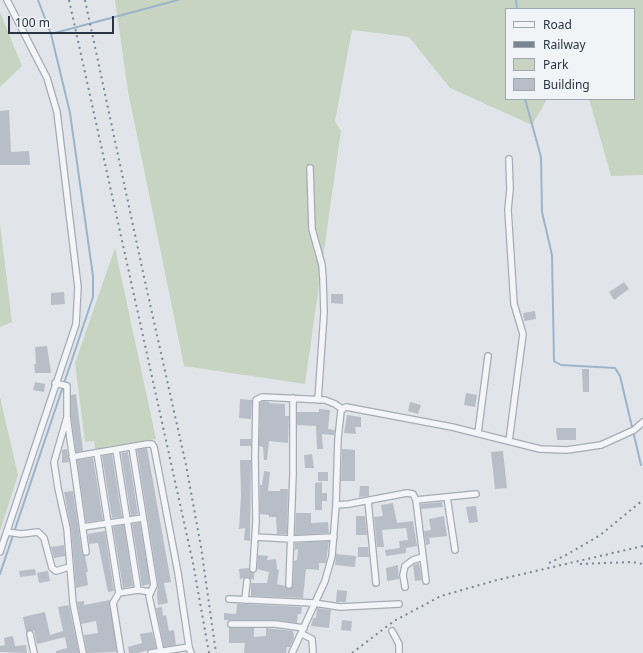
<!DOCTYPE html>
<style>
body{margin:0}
#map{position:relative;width:643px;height:653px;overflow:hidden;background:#e1e5ea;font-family:"Noto Sans",sans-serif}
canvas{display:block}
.legend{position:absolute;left:505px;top:8px;width:130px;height:92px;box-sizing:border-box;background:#f0f4f7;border:1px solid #a0a7af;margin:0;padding:5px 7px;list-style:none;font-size:12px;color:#293342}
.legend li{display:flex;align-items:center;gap:8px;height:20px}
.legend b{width:20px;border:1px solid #a0a7af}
.scale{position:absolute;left:8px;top:16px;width:106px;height:18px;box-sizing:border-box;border:2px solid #293342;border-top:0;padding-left:5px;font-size:12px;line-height:14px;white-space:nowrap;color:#293342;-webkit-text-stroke:3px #f0f4f7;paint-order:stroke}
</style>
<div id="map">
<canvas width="643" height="653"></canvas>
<ul class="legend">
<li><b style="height:5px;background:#f4f5f8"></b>Road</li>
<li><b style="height:5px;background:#7a8594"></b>Railway</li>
<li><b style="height:11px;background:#c7d4c2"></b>Park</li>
<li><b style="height:11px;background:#b8bec7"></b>Building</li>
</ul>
<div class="scale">100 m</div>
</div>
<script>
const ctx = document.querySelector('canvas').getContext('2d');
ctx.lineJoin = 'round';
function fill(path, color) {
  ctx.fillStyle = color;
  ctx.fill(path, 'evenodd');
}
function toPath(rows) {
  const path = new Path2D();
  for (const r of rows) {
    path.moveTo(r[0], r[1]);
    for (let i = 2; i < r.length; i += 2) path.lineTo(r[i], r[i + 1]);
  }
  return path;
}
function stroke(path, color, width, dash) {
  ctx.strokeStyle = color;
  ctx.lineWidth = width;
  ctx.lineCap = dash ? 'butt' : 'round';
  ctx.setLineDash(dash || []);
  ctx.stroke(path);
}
fill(toPath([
 [115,0,643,0,643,175,611,176,589,99,634,99,634,9,506,9,506,99,547,99,532,125,450,88,409,37,352,30,335,121,341,131,305,384,184,366,128,91],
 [0,12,22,66,0,87],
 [0,224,12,322,0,327],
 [115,248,156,439,95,449,94,441,85,442,75,363],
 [0,397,18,475,0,531]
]), '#c7d4c2');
stroke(toPath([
 [38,0,51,34],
 [516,0,517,9],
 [525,99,541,157,542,212,552,255,554,361,561,365,615,368,620,376,641,465],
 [0,574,93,297,93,276,70,113,51,34,178,0]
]), '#9bb4cb', 2);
fill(toPath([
 [9,110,11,152,29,151,30,165,0,165,0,111],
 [624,282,629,289,614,300,609,292],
 [64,292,65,304,51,305,51,293],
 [331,294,343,294,343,304,331,303],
 [535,311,536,319,524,321,523,313],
 [47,346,51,373,35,373,34,364,36,364,35,347],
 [582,369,589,369,589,392,583,392],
 [35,382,45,384,44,392,33,390],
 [466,393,477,395,475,407,464,405],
 [76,394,83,451,76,452,71,417,71,395],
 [240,399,252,400,251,419,239,418],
 [263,401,269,402,269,403,285,404,285,416,289,416,288,443,269,441,267,460,264,460,263,447,259,446,260,403],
 [410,402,421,405,418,414,408,411],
 [319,409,330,410,328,429,335,430,334,435,322,434,323,449,317,449,316,426,297,425,297,412,319,412],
 [347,415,361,417,361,427,355,427,356,434,344,433],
 [556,428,576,428,576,440,557,440],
 [240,439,251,439,251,446,240,446],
 [147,448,171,582,164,583,168,603,158,605,157,595,158,584,137,450],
 [67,449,69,462,62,463,62,450],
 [342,449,355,450,355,481,341,481],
 [503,451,507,488,495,489,491,452],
 [128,452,138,514,131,516,121,453],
 [112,454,122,517,112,518,102,456],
 [312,454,314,468,305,468,304,455],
 [93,458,103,520,86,522,77,460],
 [240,460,251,460,250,541,244,540,245,528,239,529,241,495],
 [264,471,270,472,268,491,280,491,280,489,288,489,287,534,277,534,276,517,269,517,269,515,260,514,260,485,262,485],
 [318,472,328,472,328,481,318,481],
 [322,482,322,493,327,493,327,501,322,501,322,510,315,510,315,483],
 [360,486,369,486,369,496,359,497],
 [73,491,82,553,85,556,88,572,86,572,88,585,76,588,71,529,64,492],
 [442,502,443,507,421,509,421,504],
 [393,503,397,523,413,521,417,546,406,548,406,553,386,556,385,550,400,548,399,541,408,540,406,528,382,530,384,547,377,547,374,517,383,516,381,505],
 [476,506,478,522,469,523,466,507],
 [296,513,311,513,311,523,328,522,329,533,295,535],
 [356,516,365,516,367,535,356,535],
 [444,516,447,536,429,538,430,544,426,545,424,531,431,530,429,519],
 [140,523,150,584,142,586,132,524],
 [124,525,133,586,123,588,113,527],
 [105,531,114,591,108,592,98,543,89,544,88,534],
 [329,541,326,563,319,563,319,570,306,569,303,598,251,596,251,583,267,583,269,572,257,569,258,555,268,556,267,560,276,559,277,569,279,570,277,584,285,586,289,589,293,586,294,561,297,560,298,549,295,550,295,543],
 [64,545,65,556,54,558,51,547],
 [358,547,368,547,369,557,358,557],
 [336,554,356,556,355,567,335,565],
 [419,563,422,580,415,581,413,565],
 [398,565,399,579,387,581,386,568],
 [249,568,250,572,254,573,254,580,247,577,240,579,239,569],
 [35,569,36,575,20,577,19,571],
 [48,571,50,581,39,583,37,573],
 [337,590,347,591,346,602,336,602],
 [110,600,117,652,87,653,84,635,98,633,96,621,81,624,77,602,84,601,84,605],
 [237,604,245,604,302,607,301,614,298,614,297,623,275,620,224,620,224,613,236,614],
 [69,605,79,653,56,653,56,651,67,648,65,637,37,644,34,631,30,630,26,632,23,617,45,612,50,635,63,631,58,607],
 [162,607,163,616,166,615,169,631,174,630,176,645,164,647,156,608],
 [317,608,331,610,329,628,311,626,313,618,316,618],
 [342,620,352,621,351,631,341,630],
 [229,628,254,628,254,637,266,636,266,628,293,631,294,638,290,647,287,647,286,653,244,653,245,643,229,643],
 [152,632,156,648,138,653,129,653,128,647,142,643,140,634],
 [13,636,15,646,26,645,27,653,0,652,0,646,5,645,4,638]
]), '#b8bec7');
const minor = toPath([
 [509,159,510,189,508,210,514,304,523,334,509,441],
 [310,168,312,229,322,265,323,279,324,313,318,400],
 [55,383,67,386,67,417,86,552],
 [67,417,54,462,58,488,67,529,73,603,83,653],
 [478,433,488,356],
 [132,447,154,585,149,596,161,652],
 [116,450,138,590],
 [97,453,119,593,113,603,121,653],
 [72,457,147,444,152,444,154,447,178,573,189,647],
 [447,497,455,550],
 [416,500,426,581],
 [368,501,376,583],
 [336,505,349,504,407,493,413,494,416,500,476,494],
 [83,527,143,518],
 [7,532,21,534,38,532,44,538,52,568,56,571,69,567],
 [255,537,291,539,334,537],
 [0,552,76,324,78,287,57,112,47,78,7,0],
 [253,569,256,521,255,457,256,400,262,397,325,400,335,404,342,409],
 [289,585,293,474,293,398],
 [405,587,403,575,405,566,413,560,423,557],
 [119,593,138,590,151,592],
 [229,599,314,603,340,607,399,604],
 [245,600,247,581],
 [231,624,275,624,304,628],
 [392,631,399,644,399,653],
 [30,634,34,653],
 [302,634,312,639,313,653],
 [151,653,189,647,191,653],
 [292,653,325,581,332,556,336,505,338,438,341,411,344,408,346,407,452,427,540,449,567,450,601,445,634,430,643,422]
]);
stroke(minor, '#a6acb4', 8);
stroke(minor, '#f4f5f8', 5.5);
stroke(toPath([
 [69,0,193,563,209,653],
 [85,0,144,277,186,465,201,547,216,653],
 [549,563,566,555,599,536,643,500],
 [580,564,632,562,643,564],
 [352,653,394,621,441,596,497,580,643,546]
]), '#7a8594', 2, [2, 4]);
</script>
